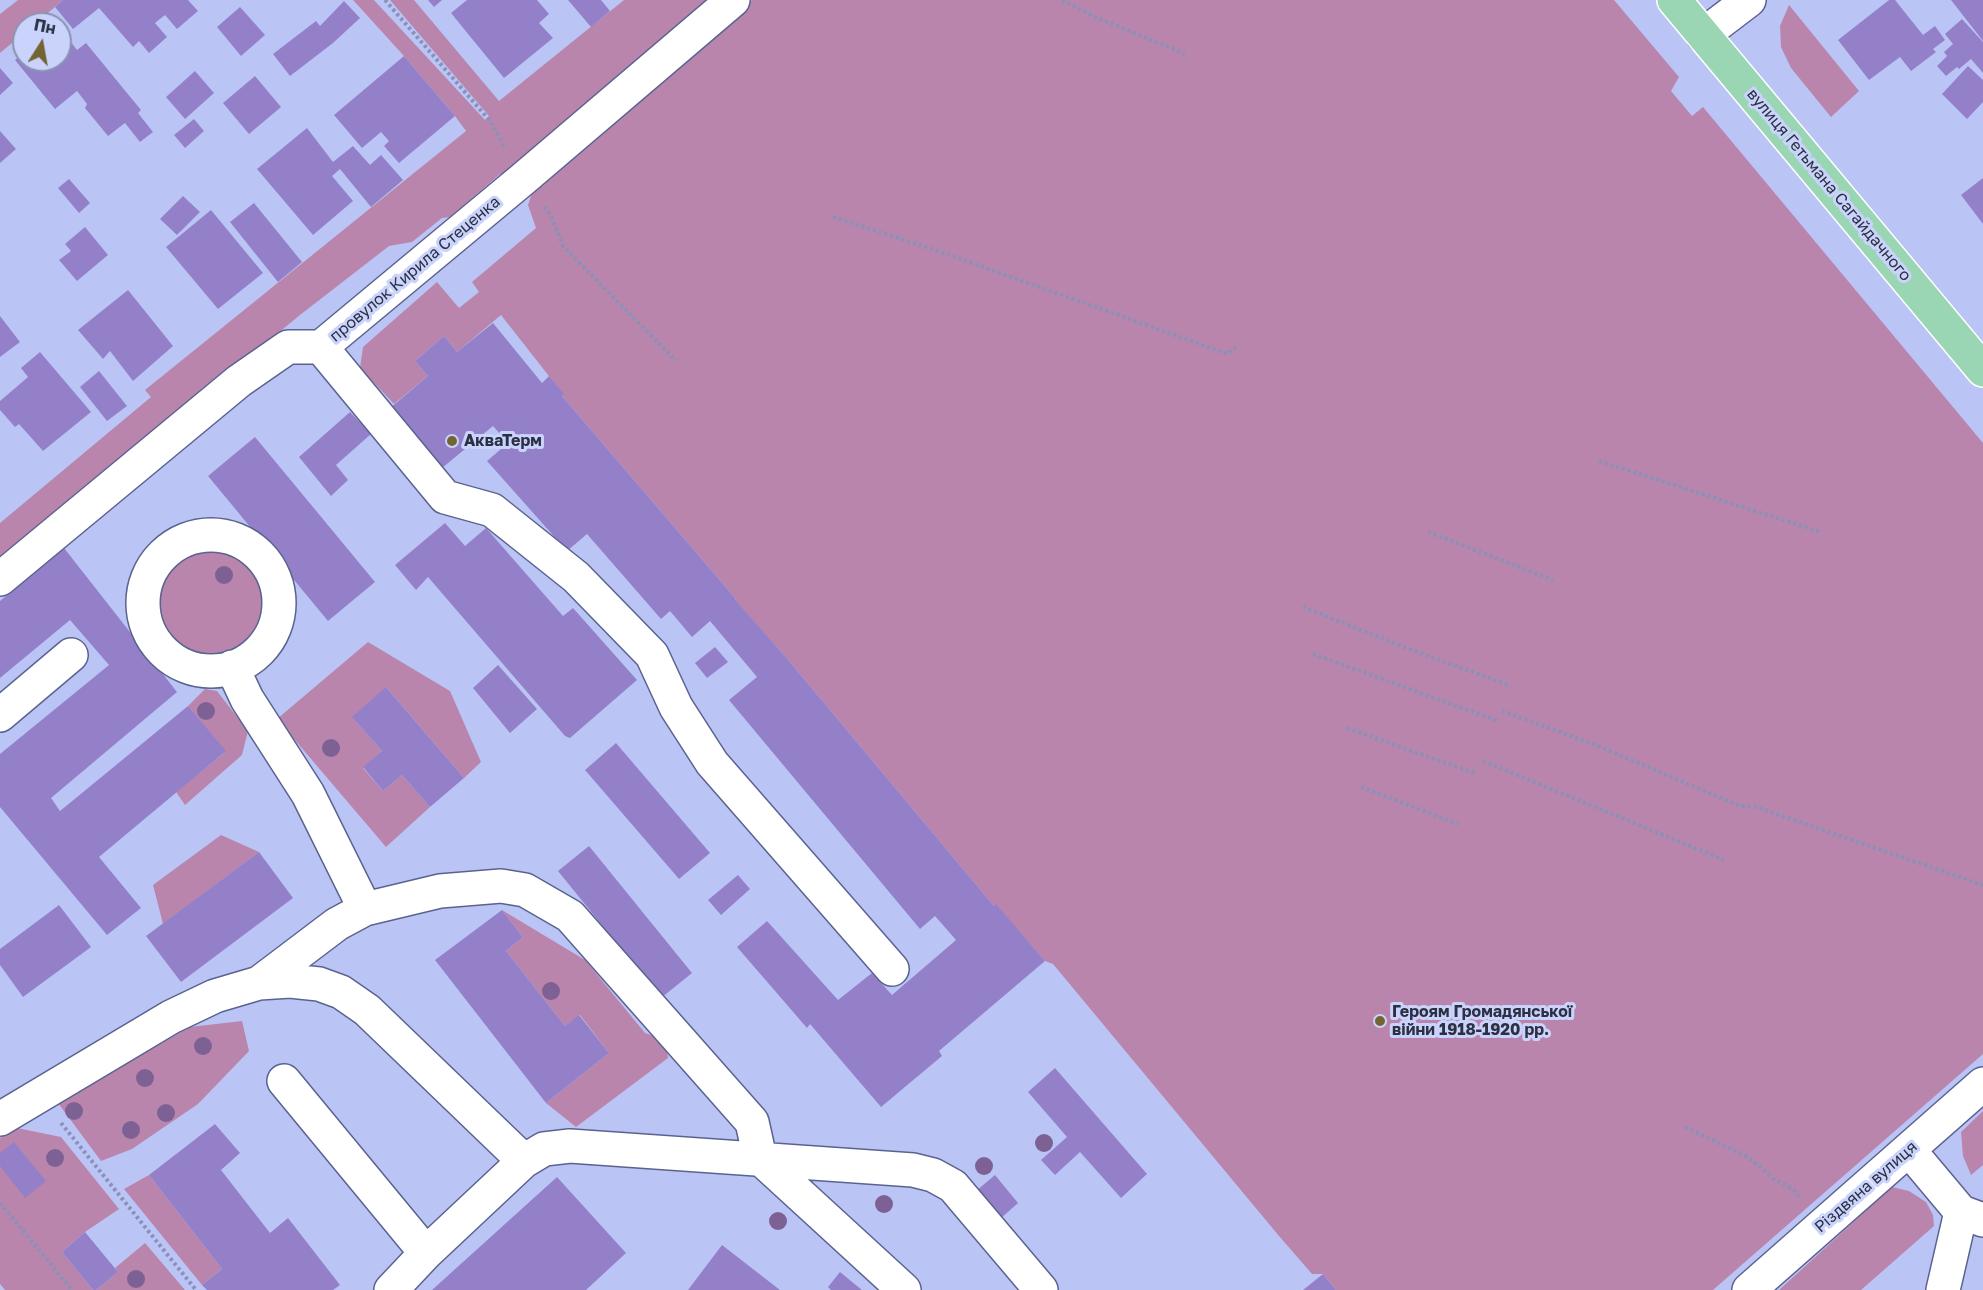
<!DOCTYPE html>
<meta charset="utf-8">
<style>
body{margin:0}
#map{position:relative;width:1983px;height:1290px;overflow:hidden;background:#bac5f6;font-family:"Golos Text",sans-serif}
canvas{display:block}
.north{position:absolute;left:12px;top:12px;width:60px;height:60px;box-sizing:border-box;background:#cad3fb;border:2px solid #8b92b1;border-radius:50%;rotate:11deg;font-size:16px;font-weight:700;line-height:24px;text-align:center;color:#2c3043}
.north::after{content:'';display:block;margin:auto;width:21px;height:27px;background:#726532;clip-path:polygon(50% 0,100% 100%,50% 72%,0 100%)}
</style>
<div id="map">
<canvas width="1983" height="1290"></canvas>
<div class="north">Пн</div>
</div>
<script>
const ctx = document.querySelector('canvas').getContext('2d');
ctx.lineJoin = 'round';
function fill(path, color) {
  ctx.fillStyle = color;
  ctx.fill(path, 'evenodd');
}
function toPath(rows) {
  const path = new Path2D();
  for (const r of rows) {
    if (r.length === 3) {
      path.moveTo(r[0] + r[2], r[1]);
      path.arc(r[0], r[1], r[2], 0, 2 * Math.PI);
      continue;
    }
    path.moveTo(r[0], r[1]);
    for (let i = 2; i < r.length; i += 2) path.lineTo(r[i], r[i + 1]);
  }
  return path;
}
function stroke(path, color, width, dash) {
  ctx.strokeStyle = color;
  ctx.lineWidth = width;
  ctx.lineCap = dash ? 'butt' : 'round';
  ctx.setLineDash(dash || []);
  ctx.stroke(path);
}
function label(font, color, halo, rows, align = 'center') {
  ctx.font = font + ' "Golos Text",sans-serif';
  ctx.lineWidth = 6;
  ctx.setLineDash([]);
  ctx.textBaseline = 'middle';
  ctx.strokeStyle = halo;
  ctx.fillStyle = color;
  for (const [text, x, y, turn = 0] of rows) {
    ctx.save();
    ctx.translate(x, y);
    ctx.rotate((+turn || 0) * Math.PI / 180);
    ctx.textAlign = isNaN(turn) ? turn : align;
    if (halo) ctx.strokeText(text, 0, 0);
    ctx.fillText(text, 0, 0);
    ctx.restore();
  }
}
fill(toPath([
 [18,0,63,0,35,24,24,24,24,33,0,53,0,14],
 [353,0,374,0,485,120,489,116,390,0,414,0,499,101,624,0,712,0,504,178,500,174,450,217,442,218,412,242,389,246,300,315,0,561,0,523,151,397,145,390,466,131,455,116,404,56],
 [752,0,1614,0,1679,77,1671,91,1692,116,1703,107,1983,443,1983,1054,1713,1290,1336,1290,1323,1274,1312,1274,1279,1236,1053,964,1045,961,996,905,994,906,784,655,735,601,736,599,562,396,563,394,501,315,457,352,444,336,415,361,428,376,394,404,360,368,363,347,437,282,459,308,479,292,472,282,536,228,528,205,535,184],
 [1789,5,1859,91,1831,117,1791,68,1781,47,1780,26],
 [210,602,53],
 [368,642,450,691,481,762,464,778,387,688,353,718,382,751,363,768,383,791,402,775,430,807,386,847,277,719],
 [205,689,217,691,248,731,242,755,185,805,176,792,225,752,188,706],
 [221,835,259,852,163,924,153,885],
 [502,910,585,960,645,1033,666,1040,668,1058,576,1127,546,1103,609,1053,580,1015,565,1026,506,951,523,937],
 [242,1021,249,1051,198,1104,132,1149,101,1161,58,1103,190,1027],
 [1983,1111,1983,1165,1971,1175,1963,1156,1961,1132],
 [17,1128,61,1137,119,1209,85,1232,62,1252,93,1290,5,1290,0,1284,0,1138],
 [149,1175,222,1269,202,1285,124,1189],
 [1892,1187,1909,1191,1926,1202,1933,1215,1934,1226,1861,1290,1779,1290],
 [145,1243,185,1290,96,1290,118,1272,115,1268]
]), '#ba85ad');
fill(toPath([
 [63,0,188,0,198,11,177,29,165,15,155,23,167,37,149,53,139,41,133,47,99,8,73,29,55,7],
 [428,0,442,0,434,7],
 [467,0,537,0,549,14,539,23,553,38,504,78,451,13],
 [568,0,601,0,610,11,591,27],
 [1889,0,1895,0,1923,35,1935,26,1945,40,1933,49,1936,52,1911,71,1900,57,1869,80,1838,40],
 [1951,0,1983,0,1983,41],
 [344,1,360,18,333,43,290,76,273,54,316,21,320,26],
 [240,7,265,35,241,56,217,27],
 [1962,19,1983,42,1983,73,1971,59,1959,69,1957,67,1946,76,1937,66,1947,56,1944,52,1953,44,1945,34],
 [60,28,77,50,86,43,141,110,138,113,153,132,140,142,125,123,108,136,85,108,87,104,77,91,55,109,15,60,24,53,24,60,60,60],
 [404,56,455,116,399,163,384,146,389,141,381,132,362,148,334,115],
 [1968,66,1983,80,1983,102,1967,119,1942,94],
 [0,68,13,83,0,95],
 [195,71,214,93,185,119,166,97],
 [255,76,281,107,249,134,223,103],
 [194,119,204,131,185,148,174,135],
 [307,128,333,162,353,146,370,165,381,155,403,180,371,207,340,169,332,176,353,201,313,235,257,169],
 [0,131,16,149,0,163],
 [1983,178,1983,224,1961,195],
 [69,179,90,203,79,213,58,188],
 [183,196,200,212,177,235,160,219],
 [254,203,302,262,278,282,230,222],
 [211,210,263,273,218,309,166,247],
 [85,227,108,255,77,281,59,260,71,251,65,244],
 [128,290,173,346,133,381,110,351,103,359,78,330],
 [0,316,20,342,0,357],
 [493,323,542,383,549,376,564,394,562,396,736,599,735,600,784,655,994,906,996,904,1045,961,939,1051,942,1056,881,1107,810,1024,807,1028,737,947,767,921,838,1000,872,973,892,995,956,940,935,916,920,929,729,700,757,677,710,621,692,637,670,611,661,619,587,534,567,551,487,461,508,443,493,426,442,468,389,409,428,376,415,361,444,336,457,352],
 [40,352,91,412,43,451,19,424,15,427,0,410,0,401,28,377,21,368],
 [99,371,127,406,107,421,80,387],
 [350,412,371,434,336,465,348,480,331,496,299,457],
 [255,437,375,582,328,621,208,476],
 [445,523,465,546,486,528,563,616,573,608,637,680,570,738,565,736,428,577,416,590,395,565],
 [64,548,177,692,51,798,60,811,188,706,226,751,99,857,141,908,107,935,0,807,0,754,109,665,70,620,0,678,0,601],
 [715,647,728,662,707,678,695,663],
 [498,665,537,709,510,733,473,688],
 [386,687,464,778,430,807,402,775,383,791,363,767,382,751,352,717],
 [616,743,710,853,679,879,585,770],
 [589,846,692,973,661,998,558,871],
 [259,852,293,898,181,982,146,936],
 [738,875,750,889,721,915,708,900],
 [59,905,91,947,23,997,0,965,0,949],
 [502,910,523,937,506,951,565,1026,579,1015,609,1053,546,1103,435,960],
 [1055,1068,1147,1174,1121,1198,1080,1152,1055,1175,1041,1160,1067,1137,1028,1092],
 [215,1124,240,1153,221,1170,270,1233,288,1218,340,1285,333,1290,207,1290,202,1285,222,1269,149,1175],
 [14,1142,46,1181,25,1198,0,1166,0,1153],
 [995,1175,1018,1203,1000,1219,976,1191],
 [557,1177,626,1253,586,1290,432,1290],
 [85,1232,118,1272,96,1290,93,1290,62,1252],
 [722,1245,780,1290,688,1290],
 [840,1272,862,1290,831,1290,828,1287],
 [1323,1274,1336,1290,1303,1290]
]), '#9480c9');
const minor = toPath([
 [1703,35,1749,0],
 [321,347,445,497,492,510,576,577,652,655,676,707,712,763,892,969],
 [211,603,68],
 [0,579,239,381,288,347,321,347,523,179,733,0],
 [232,667,247,699,308,794,365,909],
 [0,715,71,655],
 [259,983,337,924,365,909,440,891,501,886,525,890,570,916,752,1122,760,1158,904,1290],
 [284,1081,426,1253],
 [0,1119,171,1017,215,996,259,983,290,981,319,984,341,992,367,1010,524,1161,544,1149,570,1146,913,1170,933,1175,953,1186,1041,1290],
 [1909,1150,1961,1212,1983,1220],
 [391,1290,426,1253,524,1161],
 [1749,1290,1983,1084],
 [1943,1290,1961,1212]
]);
const major = toPath([
 [1674,0,1983,370]
]);
stroke(minor, '#5a638f', 36);
stroke(major, '#fff', 36);
stroke(toPath([
 [385,0,491,122,505,148],
 [1062,0,1093,16,1185,54],
 [544,207,551,216,563,246,676,361],
 [833,217,938,251,1228,354,1236,347],
 [1599,461,1821,532],
 [1428,532,1553,580],
 [1303,607,1401,646,1511,686],
 [1313,654,1498,721],
 [1502,711,1593,744,1740,806,1756,807,1983,885],
 [1347,728,1477,774],
 [1483,761,1724,860],
 [1361,787,1458,824],
 [61,1123,196,1290],
 [1685,1127,1748,1157,1774,1179,1793,1189,1799,1197],
 [0,1203,72,1290]
]), '#8891b7', 4, [3, 3]);
stroke(minor, '#fff', 33);
stroke(major, '#9ad6b3', 33);
ctx.fillStyle = '#7e6194';
for (const [x, y] of [
 [224,575],
 [206,711],
 [331,748],
 [551,991],
 [203,1046],
 [145,1078],
 [74,1111],
 [166,1113],
 [131,1130],
 [1044,1143],
 [55,1158],
 [984,1166],
 [884,1204],
 [778,1221],
 [136,1279]
]) {
  ctx.beginPath();
  ctx.arc(x, y, 9, 0, 2 * Math.PI);
  ctx.fill();
}
for (const [x, y, r, color] of [
 [452,441,6,"#726532"],
 [1380,1021,6,"#726532"]
]) {
  const dot = new Path2D();
  dot.arc(x, y, r, 0, 2 * Math.PI);
  ctx.fillStyle = color;
  ctx.fill(dot);
  stroke(dot, '#cad3fb', 2);
}
label('16px', '#2c3043', '#cad3fb', [
 ["вулиця Гетьмана Сагайдачного",1829,185,50],
 ["провулок Кирила Стеценка",415,269,-40],
 ["Різдвяна вулиця",1866,1187,-41]
]);
label('bold 16px', '#2c3043', '#cad3fb', [
 ["АкваТерм",464,441],
 ["Героям Громадянської",1392,1012],
 ["війни 1918-1920 рр.",1392,1030]
], 'left');
</script>
